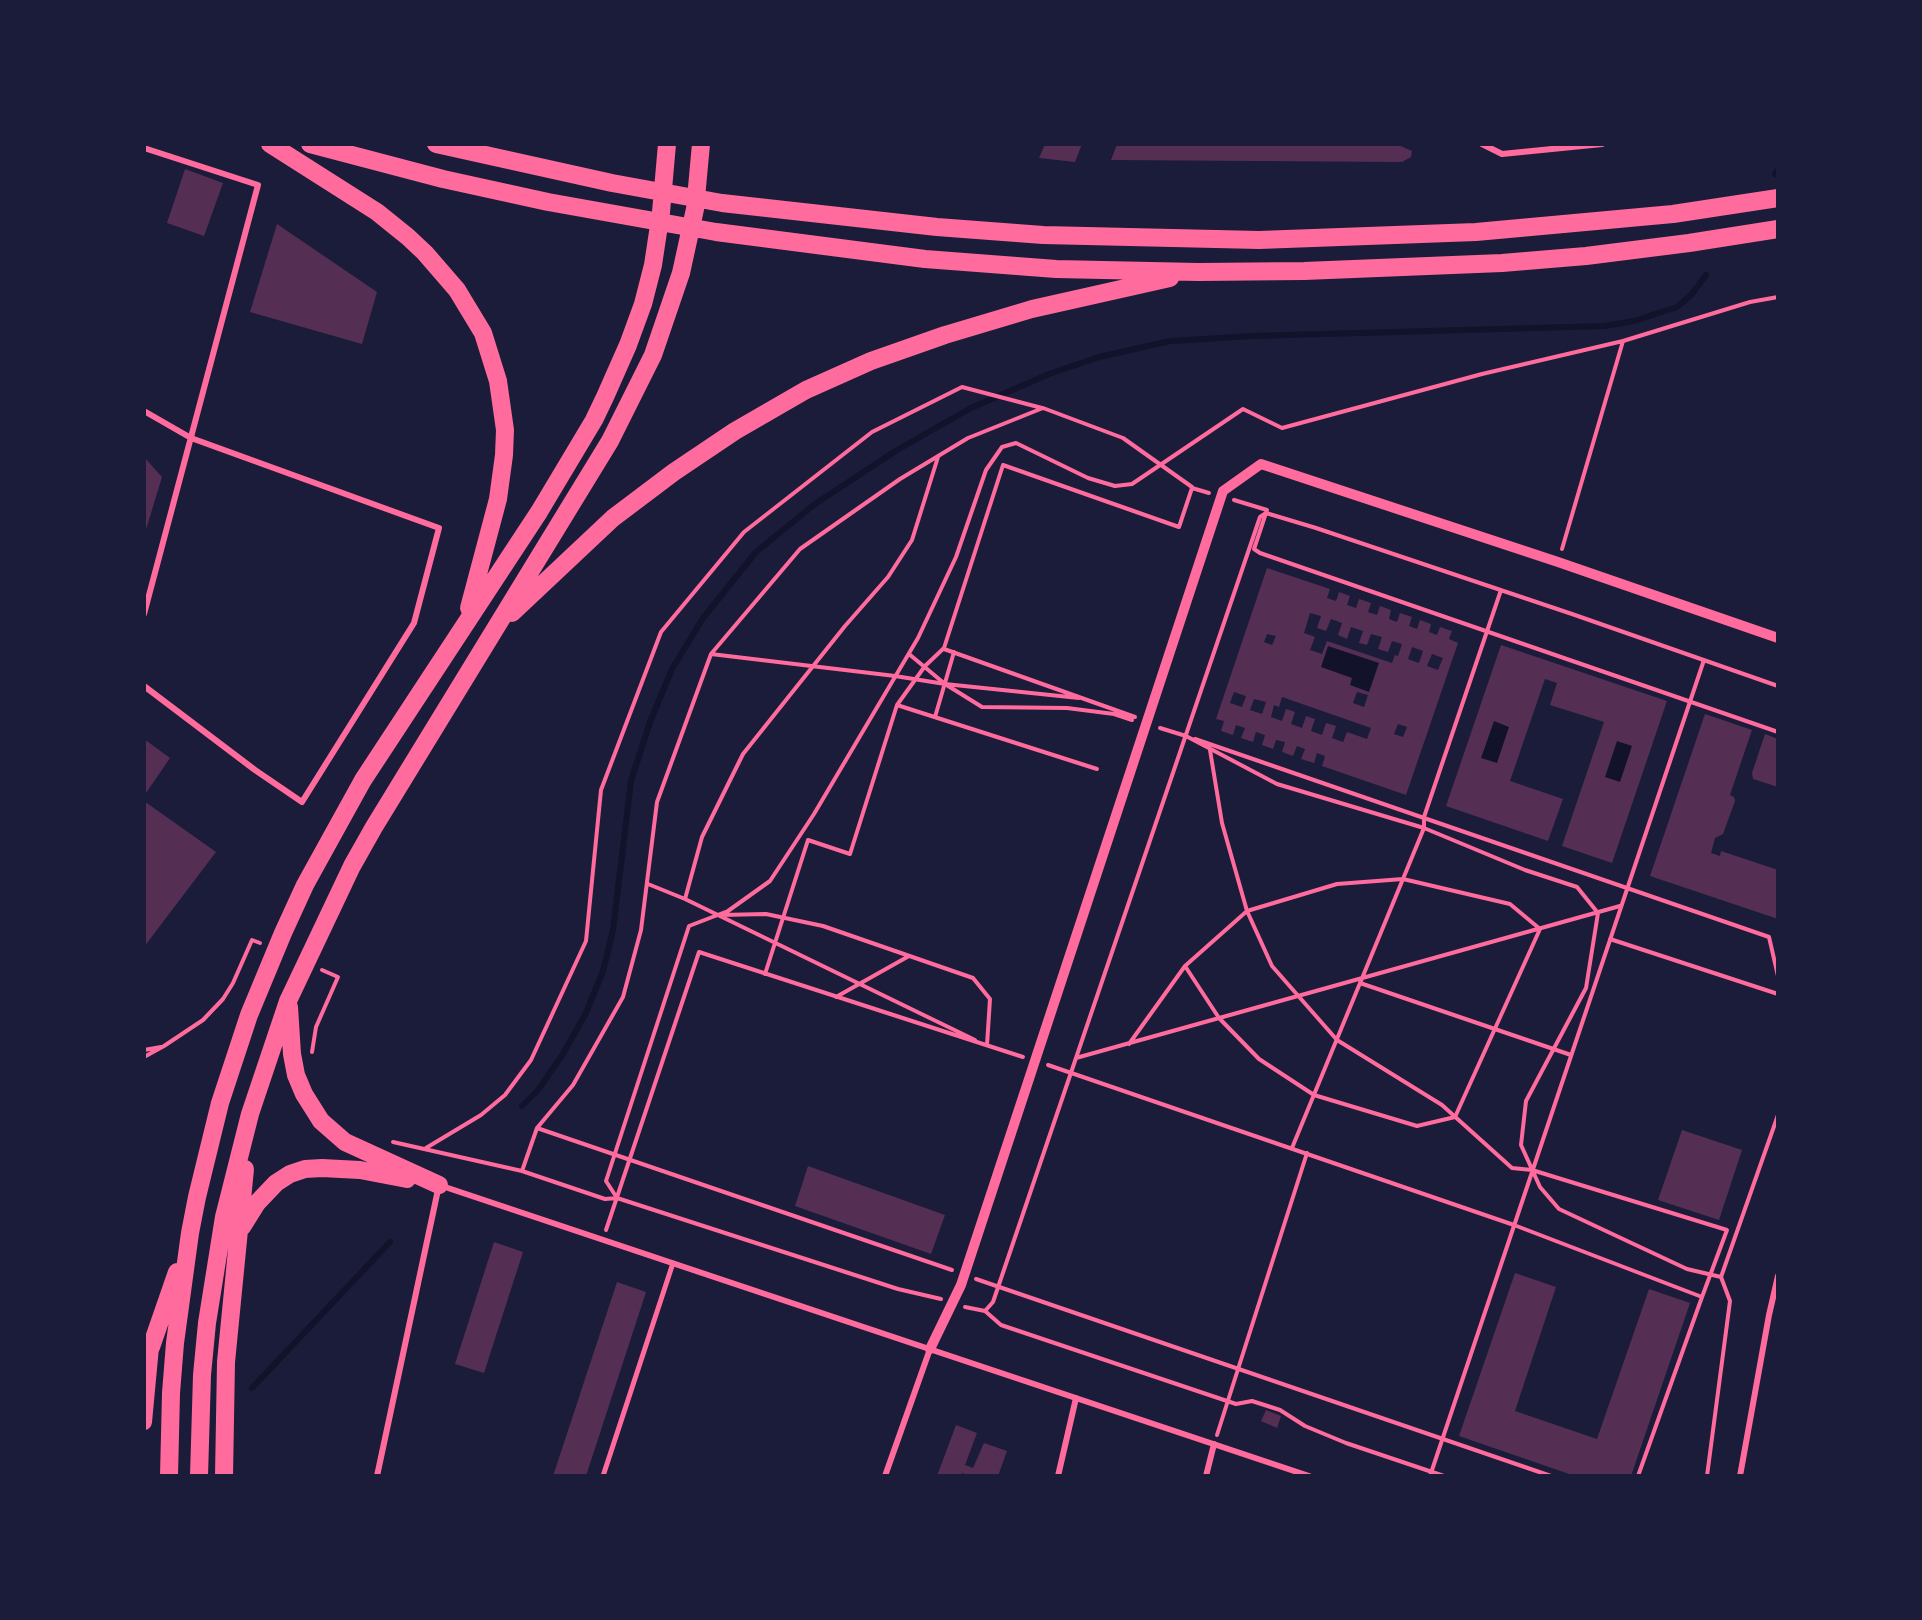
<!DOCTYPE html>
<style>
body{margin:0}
#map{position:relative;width:1922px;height:1620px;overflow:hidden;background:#1b1b3a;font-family:"Titillium Web",sans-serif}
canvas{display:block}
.frame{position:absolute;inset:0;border:146px solid #1b1b3a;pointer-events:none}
</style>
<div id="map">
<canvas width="1922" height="1620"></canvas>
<div class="frame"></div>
</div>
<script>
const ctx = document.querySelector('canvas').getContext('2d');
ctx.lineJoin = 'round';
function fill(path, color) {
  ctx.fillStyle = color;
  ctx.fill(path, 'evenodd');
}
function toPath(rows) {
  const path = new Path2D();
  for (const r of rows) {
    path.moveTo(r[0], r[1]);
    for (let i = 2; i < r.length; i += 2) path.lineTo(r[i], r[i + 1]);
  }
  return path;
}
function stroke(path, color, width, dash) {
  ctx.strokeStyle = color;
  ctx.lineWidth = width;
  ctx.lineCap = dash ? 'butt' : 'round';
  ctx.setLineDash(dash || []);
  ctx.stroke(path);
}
fill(toPath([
 [1328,646,1379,663,1369,692,1350,685,1351,678,1321,667],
 [1494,721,1509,727,1497,763,1481,758],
 [1617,741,1632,746,1620,782,1605,777]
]), '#12122b');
stroke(toPath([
 [1775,174,1778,169],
 [522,1106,538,1090,563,1054,586,1013,603,971,613,930,631,781,650,722,672,669,703,618,756,552,815,504,897,450,971,408,1049,374,1099,357,1170,341,1253,336,1605,326,1634,321,1677,307,1692,294,1706,275],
 [252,1388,390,1242]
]), '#12122b', 6);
fill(toPath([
 [1045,144,1082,144,1075,162,1039,158],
 [1117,144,1396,144,1412,151,1411,157,1402,162,1111,160],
 [185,169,223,183,204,236,167,223],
 [277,224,377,292,362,344,250,312],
 [144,457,162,477,145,533,144,533],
 [1267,568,1330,589,1327,598,1336,601,1339,592,1350,596,1347,605,1356,608,1359,599,1371,603,1368,612,1377,615,1380,606,1391,610,1389,619,1397,622,1400,613,1412,617,1409,626,1417,629,1420,620,1431,624,1429,632,1437,635,1440,627,1452,631,1449,639,1458,643,1406,795,1322,766,1325,756,1317,753,1314,763,1301,759,1305,749,1297,746,1293,756,1282,752,1285,742,1276,740,1273,749,1262,745,1265,735,1256,732,1253,742,1241,738,1245,728,1236,725,1233,735,1221,731,1224,721,1216,719],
 [1310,613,1321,616,1317,628,1326,631,1331,619,1342,623,1338,635,1347,639,1351,627,1363,631,1359,643,1367,645,1371,634,1382,637,1378,649,1388,652,1392,641,1402,644,1398,656,1395,655,1392,663,1327,641,1322,654,1310,650,1315,637,1304,633],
 [1267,634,1276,636,1272,645,1264,642],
 [1328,646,1379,663,1369,692,1350,685,1352,678,1321,667],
 [1412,647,1423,651,1419,663,1408,659],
 [1432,654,1443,658,1438,670,1427,666],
 [1234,692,1246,696,1242,707,1230,703],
 [1357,692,1368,695,1364,707,1353,703],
 [1282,697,1371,728,1367,739,1347,732,1343,742,1332,738,1336,726,1326,723,1322,735,1311,731,1315,719,1306,716,1302,728,1291,724,1295,712,1286,709,1282,721,1271,717,1274,705,1279,707],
 [1254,699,1266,702,1262,714,1250,710],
 [1398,724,1407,727,1403,737,1394,734],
 [1501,645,1667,701,1612,863,1562,846,1604,722,1550,705,1557,683,1545,679,1510,781,1563,799,1548,841,1446,806],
 [1494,721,1509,727,1497,763,1481,758],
 [1617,741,1632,746,1620,782,1605,777],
 [1705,714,1752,730,1730,795,1734,797,1735,801,1723,834,1715,838,1711,853,1720,856,1721,851,1778,870,1778,919,1650,876],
 [1765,734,1778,739,1776,761,1778,761,1778,787,1753,779,1752,773],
 [144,739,170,758,144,796],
 [144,801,216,852,144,947],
 [1682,1130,1742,1150,1719,1220,1658,1200],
 [808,1166,945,1215,931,1254,795,1206],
 [494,1242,523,1252,484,1373,455,1364],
 [1515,1273,1556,1287,1515,1411,1597,1439,1649,1289,1690,1303,1631,1476,1575,1476,1459,1436],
 [617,1282,646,1292,586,1476,553,1476],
 [1266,1410,1281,1416,1277,1428,1261,1421],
 [956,1425,977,1433,965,1465,973,1468,984,1443,1007,1451,998,1476,971,1476,962,1473,960,1476,937,1476]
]), '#542f53');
stroke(toPath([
 [1234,500,1267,510,1254,549,1260,553,1778,732],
 [1562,549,1623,341],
 [944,649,1135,717],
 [711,654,895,676,945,684,1079,698],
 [909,654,945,684,982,707,1067,708,1114,714,1132,720],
 [897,705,925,666,944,648,1003,465,1179,527,1192,488,1209,493],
 [935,717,954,652],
 [1160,728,1186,736,1277,784,1424,828,1525,870,1577,887,1598,913,1586,988,1526,1101,1521,1145,1540,1187,1559,1209,1687,1269,1721,1277],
 [1195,739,1769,937,1778,976],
 [648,884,685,899,975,1040],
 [685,899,702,837,743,754,845,626,888,577,912,540,938,457],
 [721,915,766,914,823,926,973,978,990,999,987,1045],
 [1610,939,1778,994],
 [765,974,808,840,850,854,897,705,1097,769],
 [1360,983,1571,1055],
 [836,997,909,956],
 [1129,1044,1185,966,1247,911,1337,884,1403,879,1510,904,1540,929,1455,1117,1417,1126,1314,1095,1259,1059,1219,1018,1185,966],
 [144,1050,161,1047],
 [312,1052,316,1027,338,977,322,970],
 [144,1057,164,1046,203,1020,223,999,233,983,252,940,260,943],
 [1076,1058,1620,906],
 [1048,1065,1514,1225,1702,1297,1727,1230,1532,1170,1512,1168,1442,1105,1337,1040,1272,966,1247,911,1222,823,1210,750],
 [537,1128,573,1085,623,997,641,930,657,802,711,654,800,549,900,479,968,438,1043,408,1123,438,1192,487],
 [393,1142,522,1171,605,1199,617,1198,898,1289,941,1299],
 [426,1148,481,1115,505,1095,531,1060,586,941,601,790,661,632,744,532,872,432,962,387,1042,408],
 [1292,1148,1424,828,1424,817,1501,590],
 [522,1171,537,1128,952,1270],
 [617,1198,606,1181,689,926,728,911,770,881,814,814,918,638,956,557,986,470,1002,447,1016,443,1088,478,1115,486,1132,484,1243,409,1282,428,1482,374,1623,341,1750,302,1778,297],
 [606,1230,699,952,1023,1057],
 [976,1279,1551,1476],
 [965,1307,985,1311,1001,1325,1236,1404,1252,1401,1280,1410,1305,1426,1346,1443,1444,1476],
 [985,1311,993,1302,1260,517,1266,513,1316,528,1572,614,1778,686],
 [1217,1435,1307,1153],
 [1430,1476,1704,660],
 [1638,1476,1702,1297],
 [1707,1476,1730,1301,1721,1277,1778,1115]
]), '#ff6b9d', 4);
stroke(toPath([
 [603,1476,673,1263]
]), '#ff6b9d', 5);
stroke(toPath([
 [1482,144,1502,154,1602,144],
 [144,148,258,185,144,614],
 [144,411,191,438,439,528,414,623,302,802,255,770,144,686],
 [377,1476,439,1185,1309,1476],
 [885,1476,930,1349],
 [1058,1476,1076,1398],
 [1206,1476,1214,1444],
 [1740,1476,1769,1315,1778,1276]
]), '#ff6b9d', 6);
stroke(toPath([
 [930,1349,961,1285,1223,491,1261,464,1558,562,1778,638]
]), '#ff6b9d', 10);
stroke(toPath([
 [144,1422,151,1347]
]), '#ff6b9d', 16);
stroke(toPath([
 [270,144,377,212,408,237,425,253,457,290,483,333,498,381,505,430,504,455,498,499,469,608],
 [310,144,443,179,548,202,716,232,925,259,1056,269,1198,272,1304,271,1502,263,1586,256,1689,243,1778,229],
 [436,144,612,183,722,203,937,227,1043,235,1259,240,1476,232,1673,214,1778,198],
 [512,613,613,518,674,472,735,431,806,390,871,361,945,335,1032,309,1170,278],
 [289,1007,292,1054,296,1075,304,1094,321,1121,345,1142,439,1185],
 [242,1227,257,1203,276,1183,290,1174,305,1169,322,1168,360,1170,407,1179],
 [151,1347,177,1272],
 [169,1476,171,1393,175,1343,190,1233,197,1197,220,1103,249,1015,283,933,305,885,363,780,539,512,594,420,605,397,628,345,643,304,653,265,661,212,667,144],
 [199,1476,202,1375,207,1323,224,1217,250,1114,288,1001,352,866,374,827,610,441,653,355,681,273,695,209,701,144],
 [224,1476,226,1362,245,1169]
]), '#ff6b9d', 18);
</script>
